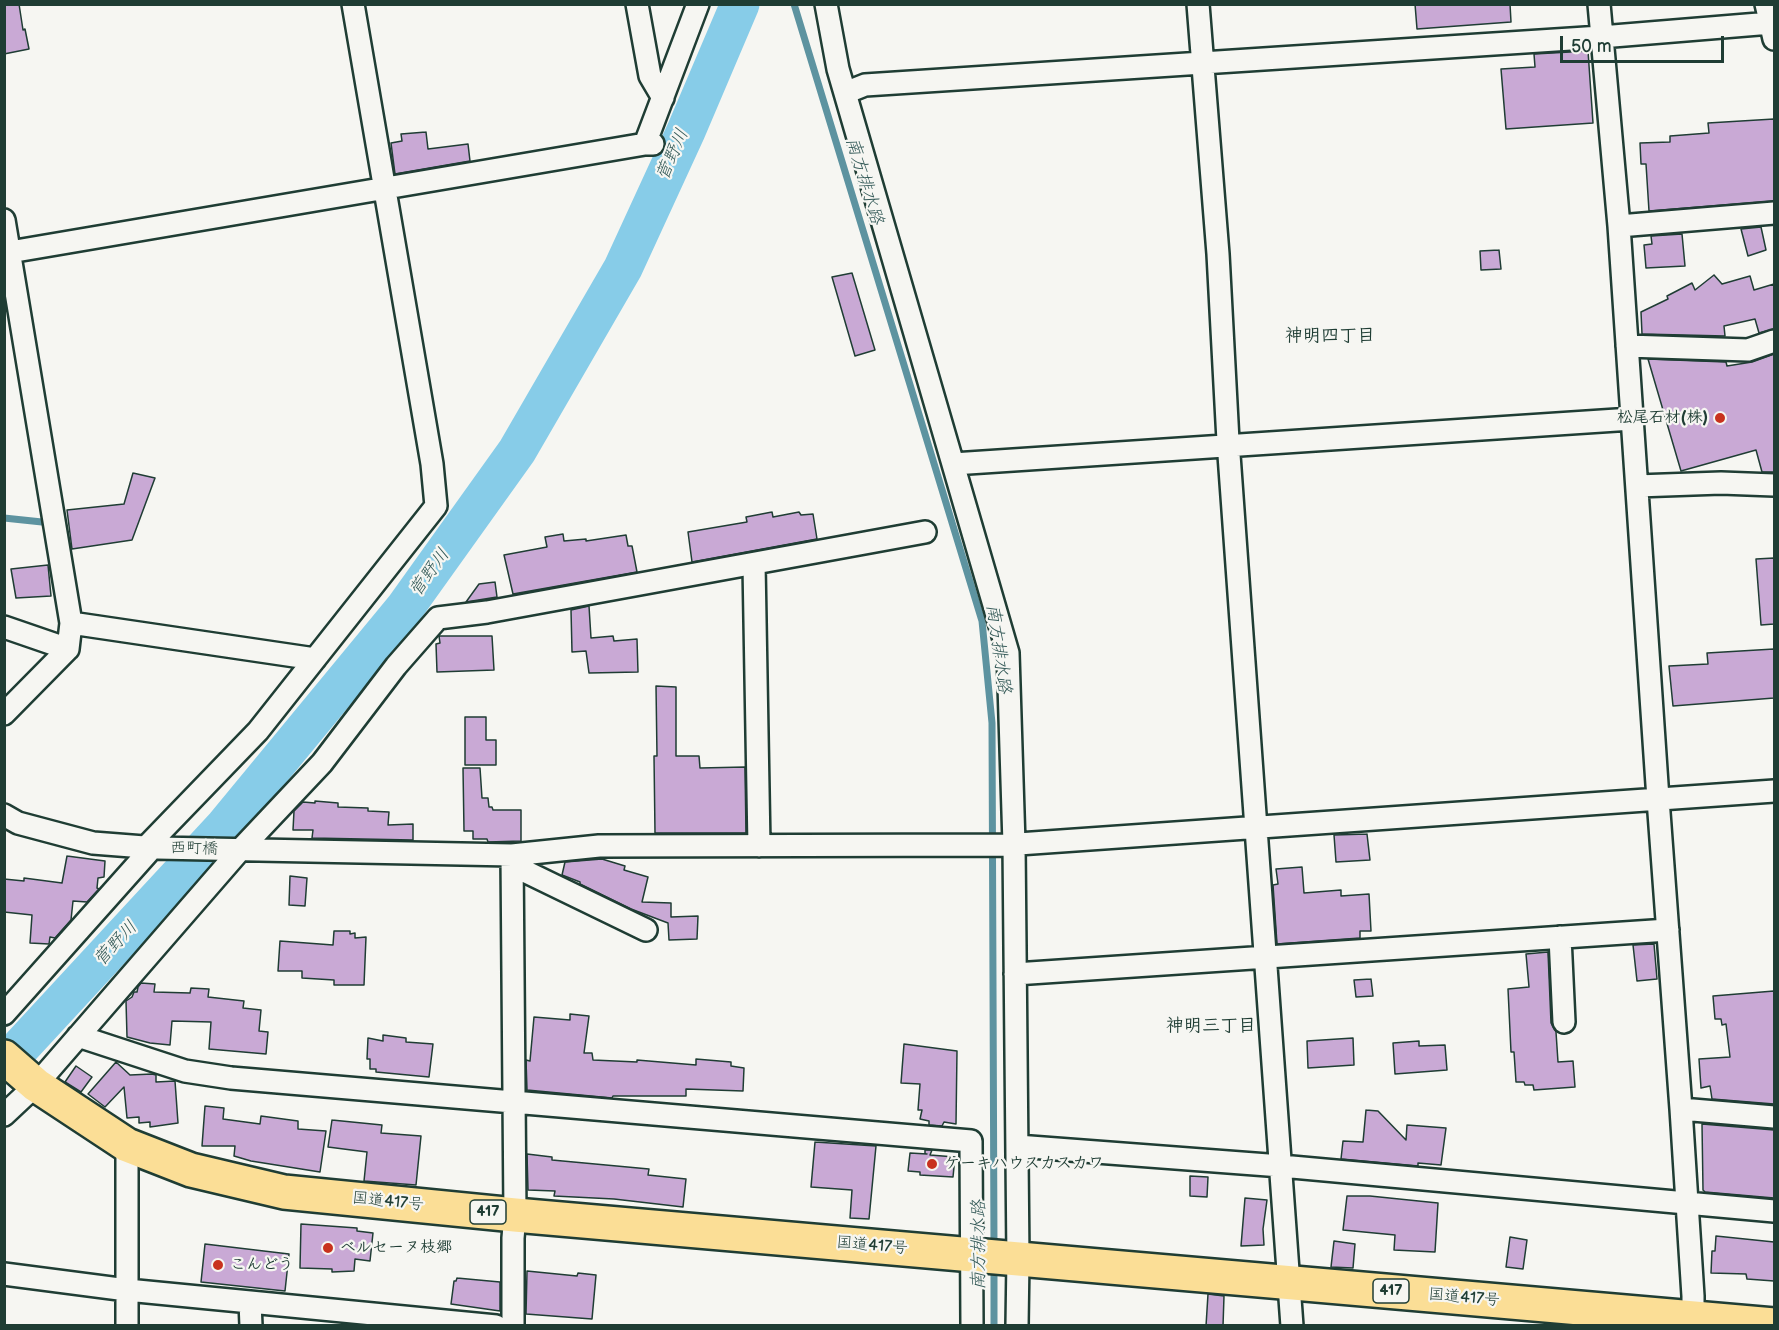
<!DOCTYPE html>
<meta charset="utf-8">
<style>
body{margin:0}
#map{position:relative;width:1779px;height:1330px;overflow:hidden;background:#f6f6f2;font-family:"Balsamiq Sans",sans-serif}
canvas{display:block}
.frame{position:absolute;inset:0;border:6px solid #1f3d34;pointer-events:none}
.scale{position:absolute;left:1560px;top:36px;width:164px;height:27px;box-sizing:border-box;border:3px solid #1f3d34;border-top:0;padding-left:8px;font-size:18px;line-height:21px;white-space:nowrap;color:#1f3d34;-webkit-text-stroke:4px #f6f6f2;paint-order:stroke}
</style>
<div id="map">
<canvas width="1779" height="1330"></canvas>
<div class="frame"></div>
<div class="scale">50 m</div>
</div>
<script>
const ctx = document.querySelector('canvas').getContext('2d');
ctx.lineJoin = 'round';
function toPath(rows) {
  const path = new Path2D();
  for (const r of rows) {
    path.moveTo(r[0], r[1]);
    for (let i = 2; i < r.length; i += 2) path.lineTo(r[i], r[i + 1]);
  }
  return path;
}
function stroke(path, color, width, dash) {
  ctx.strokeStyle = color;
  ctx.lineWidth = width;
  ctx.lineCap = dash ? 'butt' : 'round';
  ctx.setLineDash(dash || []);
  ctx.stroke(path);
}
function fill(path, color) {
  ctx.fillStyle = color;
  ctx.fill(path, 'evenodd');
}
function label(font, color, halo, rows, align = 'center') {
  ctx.font = font + ' "Balsamiq Sans","Klee One",sans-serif';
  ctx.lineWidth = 4.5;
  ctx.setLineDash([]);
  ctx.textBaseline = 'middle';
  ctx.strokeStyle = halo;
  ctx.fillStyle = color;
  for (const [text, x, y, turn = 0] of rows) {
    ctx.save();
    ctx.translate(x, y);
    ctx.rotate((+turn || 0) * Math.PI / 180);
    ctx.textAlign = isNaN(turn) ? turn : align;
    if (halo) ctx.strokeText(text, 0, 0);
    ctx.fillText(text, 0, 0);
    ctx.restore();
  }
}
stroke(toPath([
 [794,4,982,621,992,723,994,1248],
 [4,518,42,522],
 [994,1265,994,1326]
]), '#5d93a0', 7);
stroke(toPath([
 [4,1065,225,826,404,609,517,451,623,268,686,131,740,4]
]), '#87cce8', 39);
const building = toPath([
 [4,4,19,4,23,30,25,29,29,49,4,54,4,4],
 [1415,4,1510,4,1511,22,1417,29,1415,4],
 [1588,51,1593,123,1506,129,1501,69,1535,67,1534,54,1588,51],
 [1774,119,1774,201,1649,211,1646,164,1641,164,1640,143,1670,142,1670,136,1709,133,1708,123,1774,119],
 [426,132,428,149,468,144,470,161,395,174,391,143,402,141,401,134,426,132],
 [1761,227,1766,250,1748,256,1741,229,1761,227],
 [1682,234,1685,266,1646,268,1644,245,1652,244,1651,236,1682,234],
 [1499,250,1501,269,1481,270,1480,251,1499,250],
 [852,273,875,350,855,356,832,277,852,273],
 [1714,275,1722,284,1750,276,1754,290,1774,284,1774,329,1759,333,1755,319,1724,326,1725,336,1642,334,1641,312,1668,299,1667,296,1692,283,1695,290,1714,275],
 [1774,354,1774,472,1762,472,1756,450,1681,471,1648,359,1726,362,1727,366,1752,362,1774,354],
 [133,473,155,478,132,540,72,549,67,510,124,504,133,473],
 [772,512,773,517,799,512,801,515,813,514,817,539,692,562,688,532,747,522,746,517,772,512],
 [563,534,564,541,586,539,586,541,626,535,628,546,632,546,637,572,513,594,504,555,547,547,545,537,563,534],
 [1774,558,1774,624,1761,625,1756,559,1774,558],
 [48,565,51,596,16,598,11,569,48,565],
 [495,582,497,597,466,602,479,584,495,582],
 [589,606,591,638,613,636,614,641,637,639,638,672,589,673,586,651,572,652,571,610,589,606],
 [439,636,492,636,494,670,437,672,436,644,440,643,439,636],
 [1774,649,1774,698,1673,706,1669,666,1708,664,1707,653,1774,649],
 [656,686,676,687,676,756,699,756,700,768,745,767,746,833,655,833,654,756,657,756,656,686],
 [465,717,486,717,486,740,496,740,496,765,465,765,465,717],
 [463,768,480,768,482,798,488,798,489,807,492,807,493,810,521,810,521,841,488,842,487,839,473,839,473,831,464,831,463,768],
 [315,801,338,803,338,807,368,808,368,811,389,812,388,825,413,824,413,840,312,838,313,830,293,830,294,811,303,802,315,803,315,801],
 [1367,834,1370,860,1336,862,1334,835,1367,834],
 [67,856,105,861,104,877,98,878,97,888,99,889,87,902,73,901,71,920,55,938,50,937,49,944,30,943,32,915,4,912,4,879,24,881,24,878,62,883,67,856],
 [602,859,625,866,624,870,648,877,642,902,671,903,671,917,698,916,697,939,669,940,668,923,631,909,580,884,580,882,562,875,565,862,602,859],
 [1302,867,1304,893,1341,890,1341,896,1369,894,1371,931,1360,931,1360,938,1277,944,1273,885,1278,884,1276,869,1302,867],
 [290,876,307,878,305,906,289,905,290,876],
 [334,931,350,931,350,934,355,933,355,938,366,937,364,985,334,985,334,980,302,978,302,971,278,971,280,941,333,945,334,931],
 [1654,944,1657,979,1637,981,1633,945,1654,944],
 [1548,952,1551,1023,1556,1032,1558,1062,1573,1061,1575,1087,1534,1090,1533,1085,1525,1085,1524,1082,1516,1082,1514,1052,1511,1052,1508,989,1529,987,1526,954,1548,952],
 [1371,979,1373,996,1356,997,1354,980,1371,979],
 [141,983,155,984,154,992,190,993,191,988,209,989,208,997,244,1001,243,1008,261,1010,259,1031,268,1032,266,1054,209,1049,211,1022,172,1021,170,1045,150,1043,127,1037,126,1001,132,997,134,992,137,992,138,987,141,983],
 [1774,991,1774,1104,1712,1099,1710,1086,1701,1088,1699,1059,1730,1057,1726,1024,1722,1025,1721,1019,1715,1019,1713,996,1774,991],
 [570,1014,589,1016,584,1053,592,1053,593,1060,637,1062,637,1060,696,1065,696,1059,731,1062,731,1066,744,1068,743,1091,686,1089,686,1096,613,1096,612,1098,527,1090,526,1060,530,1061,534,1017,570,1020,570,1014],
 [383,1035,406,1038,406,1042,433,1044,429,1077,376,1072,376,1069,370,1069,370,1059,367,1059,368,1038,383,1041,383,1035],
 [1353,1038,1354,1065,1308,1068,1307,1041,1353,1038],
 [1419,1041,1419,1046,1445,1045,1447,1070,1395,1074,1393,1043,1419,1041],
 [904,1044,957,1051,956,1124,944,1122,942,1126,929,1125,929,1121,920,1119,922,1110,918,1110,920,1084,901,1083,904,1044],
 [116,1062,130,1075,152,1074,156,1075,156,1082,175,1081,178,1123,150,1127,150,1122,139,1123,139,1117,127,1118,124,1087,105,1107,88,1094,116,1062],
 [76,1066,92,1077,81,1092,65,1082,76,1066],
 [205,1106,224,1108,223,1119,260,1124,261,1116,298,1121,298,1129,326,1131,320,1172,251,1161,234,1156,235,1146,202,1146,205,1106],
 [1366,1110,1378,1111,1406,1140,1407,1125,1446,1128,1441,1165,1418,1163,1418,1166,1341,1159,1343,1141,1363,1142,1366,1110],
 [332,1120,382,1125,381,1133,421,1136,416,1185,364,1181,367,1152,328,1147,332,1120],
 [1702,1124,1774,1130,1774,1198,1705,1192,1703,1190,1702,1124],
 [815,1142,876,1146,869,1219,850,1218,852,1190,811,1187,815,1142],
 [925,1150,932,1150,930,1155,955,1157,953,1177,920,1175,920,1172,908,1171,910,1153,927,1154,925,1154,925,1150],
 [527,1154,552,1157,552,1160,649,1169,648,1175,686,1179,683,1207,614,1199,554,1196,555,1191,528,1190,527,1154],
 [1190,1176,1208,1177,1207,1197,1190,1196,1190,1176],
 [1347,1196,1370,1196,1438,1203,1435,1252,1394,1250,1395,1235,1343,1230,1347,1196],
 [1245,1198,1267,1200,1263,1229,1264,1245,1241,1246,1245,1198],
 [301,1224,357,1228,357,1231,373,1233,370,1261,355,1259,354,1271,332,1272,332,1269,300,1268,301,1224],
 [1716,1236,1774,1242,1774,1281,1747,1279,1746,1274,1711,1273,1712,1251,1715,1251,1716,1236],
 [1510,1237,1527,1240,1523,1269,1506,1267,1510,1237],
 [1334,1241,1355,1244,1353,1268,1331,1267,1334,1241],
 [205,1244,289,1254,285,1291,201,1282,205,1244],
 [527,1271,577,1276,578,1273,596,1275,592,1319,526,1314,527,1271],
 [457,1278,500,1282,500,1311,451,1304,454,1281,456,1281,457,1278],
 [1208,1294,1224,1296,1223,1326,1206,1326,1208,1294]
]);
fill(building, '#c9a9d5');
stroke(building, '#1f3d34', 1.5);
const street = toPath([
 [637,4,650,76,663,98],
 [826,4,838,69,1008,653,1014,844,1018,1259,1017,1326],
 [1198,4,1218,254,1228,441,1292,1326],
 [1599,4,1619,226,1658,799,1681,1109,1693,1296,1693,1326],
 [1766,4,1774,39],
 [845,93,865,85,1601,37,1771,23],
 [645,144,698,4],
 [4,220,71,623,68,649,4,714],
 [1619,226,1774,213],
 [4,253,645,144,653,144],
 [1627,346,1748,350,1774,341],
 [953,464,1632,419],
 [1637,486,1721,483,1774,485],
 [754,564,759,846],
 [71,623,315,659],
 [4,627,68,649],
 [4,815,18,823,93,843,157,848,512,855,599,846,1004,845,1774,791],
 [146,847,258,731,436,506,432,464,353,4],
 [512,855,515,1215,513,1238,513,1326],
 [512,865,646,930],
 [1560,937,1564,1022],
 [1015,974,1668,930],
 [4,1014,152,848],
 [78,1036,185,1071,231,1078,971,1141,972,1326],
 [1681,1109,1774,1117],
 [4,1115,36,1085,240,850,322,763,396,666,438,618,487,612,925,532],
 [127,1145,127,1326],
 [1017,1146,1281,1166,1774,1211],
 [4,1274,127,1290,496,1326],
 [250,1302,251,1326]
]);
const highway = toPath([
 [4,1057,36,1085,127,1145,191,1170,284,1192,515,1215,1774,1325]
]);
stroke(street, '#1f3d34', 26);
stroke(highway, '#1f3d34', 38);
stroke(street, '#f6f6f2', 21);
stroke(highway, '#fbde96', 33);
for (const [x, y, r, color] of [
 [1720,418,6,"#c8321e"],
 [932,1164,6,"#c8321e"],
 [328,1248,6,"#c8321e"],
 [218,1265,6,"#c8321e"]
]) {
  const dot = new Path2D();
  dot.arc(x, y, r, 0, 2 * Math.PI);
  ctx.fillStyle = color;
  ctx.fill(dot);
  stroke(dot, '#f6f6f2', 2);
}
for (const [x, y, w] of [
 [488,1212,36],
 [1391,1291,36]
]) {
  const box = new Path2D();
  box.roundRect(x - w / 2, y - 12, w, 24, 4.5);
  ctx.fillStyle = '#f6f6f2';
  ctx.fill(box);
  stroke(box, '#1f3d34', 1.5);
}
label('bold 15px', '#1f3d34', null, [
 ["417",488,1212],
 ["417",1391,1291]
]);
label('bold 16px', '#1f3d34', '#f6f6f2', [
 ["松尾石材(株)",1708,418,"right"],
 ["ケーキハウスカスカワ",944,1164],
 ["ベルセーヌ枝郷",340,1248],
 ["こんどう",230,1265]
], 'left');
label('16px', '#1f3d34', '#f6f6f2', [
 ["西町橋",194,849,1],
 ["国道417号",388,1202,6],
 ["国道417号",872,1246,5],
 ["国道417号",1464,1298,5]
]);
label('italic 18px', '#345a58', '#f6f6f2', [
 ["菅野川",673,155,-66],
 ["南方排水路",864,181,73],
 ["菅野川",430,573,-54],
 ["南方排水路",998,649,82],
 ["菅野川",116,944,-47],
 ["南方排水路",979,1245,-90]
]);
label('bold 18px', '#1f3d34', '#f6f6f2', [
 ["神明四丁目",1330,336],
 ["神明三丁目",1211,1026]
]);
</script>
